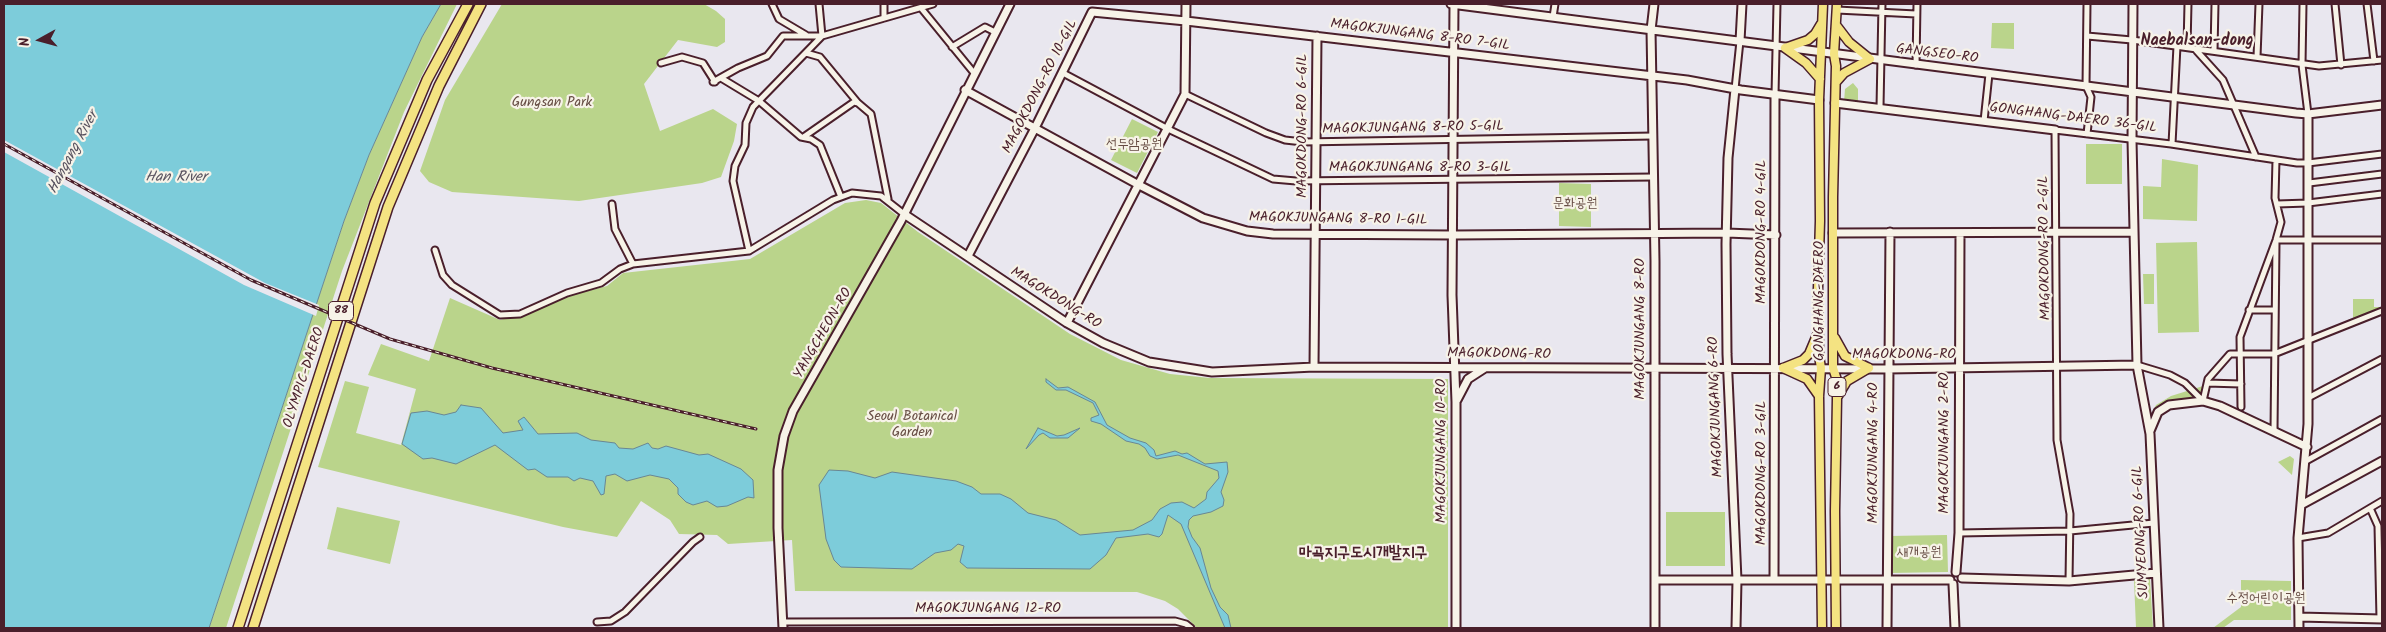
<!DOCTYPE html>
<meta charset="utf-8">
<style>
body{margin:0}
#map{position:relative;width:2386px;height:632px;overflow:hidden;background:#e9e7ef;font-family:Kalam,sans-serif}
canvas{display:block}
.frame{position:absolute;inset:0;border:5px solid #4a1f2b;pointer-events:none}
.north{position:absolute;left:15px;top:15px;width:50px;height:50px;-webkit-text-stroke:4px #f7f3e8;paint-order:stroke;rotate:263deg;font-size:14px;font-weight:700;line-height:20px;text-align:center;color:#4a1f2b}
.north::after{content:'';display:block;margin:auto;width:18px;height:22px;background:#4a1f2b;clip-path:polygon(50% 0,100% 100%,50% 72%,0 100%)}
</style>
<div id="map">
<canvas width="2386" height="632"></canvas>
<div class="frame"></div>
<div class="north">N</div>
</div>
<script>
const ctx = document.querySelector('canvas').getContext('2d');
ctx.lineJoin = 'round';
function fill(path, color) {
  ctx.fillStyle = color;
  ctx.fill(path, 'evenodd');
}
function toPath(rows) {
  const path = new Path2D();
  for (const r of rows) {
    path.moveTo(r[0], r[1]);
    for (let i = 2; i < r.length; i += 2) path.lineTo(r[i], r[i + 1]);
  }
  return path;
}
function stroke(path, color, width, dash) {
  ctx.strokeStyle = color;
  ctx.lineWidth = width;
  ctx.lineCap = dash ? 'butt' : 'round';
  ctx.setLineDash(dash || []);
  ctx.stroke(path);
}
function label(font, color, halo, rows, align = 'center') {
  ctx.font = font + ' Kalam,"Poor Story",sans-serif';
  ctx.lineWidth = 4.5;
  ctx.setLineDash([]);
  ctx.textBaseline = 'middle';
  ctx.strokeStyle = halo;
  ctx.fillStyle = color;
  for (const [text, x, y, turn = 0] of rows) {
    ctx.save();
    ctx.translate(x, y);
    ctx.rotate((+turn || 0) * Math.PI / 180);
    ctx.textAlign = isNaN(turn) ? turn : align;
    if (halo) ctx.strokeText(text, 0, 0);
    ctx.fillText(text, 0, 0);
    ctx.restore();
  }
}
fill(toPath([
 [441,4,457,4,404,112,342,271,226,628,209,628,344,221,369,155,422,37],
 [502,4,704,4,716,11,725,19,725,42,717,47,678,40,644,84,660,131,713,109,737,124,734,141,721,177,702,183,579,201,452,192,429,182,420,171,445,100],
 [1992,23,2014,23,2014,49,1991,48],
 [1853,83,1858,89,1858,103,1844,102,1845,89],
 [1132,119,1158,132,1137,173,1111,160],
 [2086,144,2122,144,2122,184,2086,184],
 [2162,159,2198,165,2197,221,2143,219,2143,186,2161,187],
 [1559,183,1591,184,1591,227,1559,226],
 [866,200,881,203,918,232,1070,334,1121,360,1170,374,1210,378,1448,379,1448,628,1197,628,1178,609,1165,601,1137,592,795,591,792,540,728,544,717,535,679,534,670,520,641,501,617,537,563,527,318,467,345,381,369,387,356,433,401,445,416,389,368,375,381,344,429,361,450,298,500,320,542,308,569,296,607,286,623,273,750,259,845,203],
 [2197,242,2199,332,2158,333,2156,243],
 [2143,274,2154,274,2154,304,2144,304],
 [2353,299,2374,299,2374,307,2381,307,2381,310,2353,318],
 [2203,386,2203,392,2197,399,2168,402,2156,409,2150,417,2156,405,2171,396],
 [2290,456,2294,459,2292,475,2278,462],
 [337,507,400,521,390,564,327,549],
 [1666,512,1725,512,1725,566,1666,566],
 [1947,535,1948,572,1890,573,1889,536],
 [2150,579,2153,628,2136,628,2134,580],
 [2241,580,2291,581,2291,620,2234,620,2223,628,2213,628,2241,607]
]), '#bad48b');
const water = toPath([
 [4,4,441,4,422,37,369,155,344,221,209,628,4,628,4,4],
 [1046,379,1058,388,1068,387,1095,402,1107,425,1130,438,1146,443,1154,450,1156,456,1175,451,1182,454,1187,453,1205,464,1227,462,1228,472,1221,492,1224,500,1223,506,1211,512,1193,516,1189,520,1188,527,1192,537,1200,548,1211,588,1220,607,1228,615,1231,628,1225,628,1181,524,1168,515,1162,534,1159,537,1148,534,1116,538,1106,555,1090,569,967,568,960,562,964,546,958,544,951,550,935,553,912,569,841,567,834,560,826,539,819,485,829,470,848,471,875,478,892,472,956,481,972,487,981,494,1000,494,1011,499,1028,513,1056,520,1080,535,1133,530,1152,520,1160,509,1171,503,1182,502,1194,508,1206,499,1207,492,1219,478,1218,471,1178,455,1157,459,1150,456,1145,448,1139,444,1126,441,1101,424,1091,421,1091,418,1099,415,1093,403,1066,390,1056,390,1046,382,1046,379],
 [461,405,481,408,503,433,523,430,518,421,524,417,538,434,577,433,591,440,615,443,619,448,633,449,648,443,652,448,658,449,666,446,699,455,708,454,741,469,753,480,754,498,748,497,727,506,717,507,707,501,693,505,686,502,678,494,678,488,669,479,650,475,627,481,615,474,606,476,604,494,601,495,593,481,580,478,574,481,568,477,547,477,535,469,528,470,495,445,456,464,432,458,423,459,402,444,411,413,427,411,444,415,456,412,461,405],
 [1038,428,1057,436,1064,435,1080,428,1068,438,1050,438,1043,433,1039,435,1026,449,1038,428]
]);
fill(water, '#7dccda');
stroke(water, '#698794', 1);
fill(toPath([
 [4,140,265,283,319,305,316,316,244,285,4,152]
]), '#e9e7ef');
const street = toPath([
 [772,4,779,19,806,35],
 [2087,4,2086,86,2091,97,2087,134],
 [2303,4,2302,65,2308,114],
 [2335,4,2341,65],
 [2367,4,2374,61],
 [921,8,974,73],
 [1837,10,1916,14],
 [1553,17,1555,4],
 [884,18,884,4],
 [2087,36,2132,40,2319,66,2382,60],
 [952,47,985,27,995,32],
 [2187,47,2188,4],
 [2195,49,2223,80,2256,157],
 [2214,51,2215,4],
 [806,53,820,57,858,103,871,114,888,199],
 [2257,57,2259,4],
 [661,63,682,57,703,63,715,82],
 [1916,65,1917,4],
 [1063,73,1168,129,1273,179,1296,181,1653,177],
 [721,78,759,101,801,137,811,139,820,145,841,197],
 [713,82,738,68,767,56,783,36,822,36,819,4],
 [1735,89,1740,41],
 [1185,94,1266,133,1285,140,1303,142,1653,136],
 [1775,95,1777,4],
 [1880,107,1882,4],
 [1984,121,1989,74],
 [805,136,854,102,858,103],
 [2172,144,2177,46],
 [2309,183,2382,174],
 [612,204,615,229,633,264],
 [2277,204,2308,203,2382,194],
 [2276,240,2382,240],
 [435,250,443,275,452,285,500,315,520,314,567,293,601,283,620,269,633,264,749,251,833,200,852,193,881,196,904,214],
 [749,251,733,181,735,166,745,145,746,123,753,107,822,36,933,4],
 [2249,310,2275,310],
 [2137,365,2170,375,2185,383,2203,401,2208,379,2230,354,2274,354,2382,311],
 [2207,383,2241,384],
 [2308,398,2382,359],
 [2241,407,2240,337,2276,240,2281,222,2275,198,2276,160],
 [2274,430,2276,243],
 [2306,461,2382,419],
 [2370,508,2378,526,2380,619],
 [1959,533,2070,531,2154,523],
 [2298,538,2328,533,2382,501],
 [2069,581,2070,514,2057,440,2055,130,2171,144,2297,163,2308,163,2382,154],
 [597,622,611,621,625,612,693,542,700,537],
 [783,622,1175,621,1186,624,1191,628]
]);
const secondary = toPath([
 [1451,4,2296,113,2308,114,2382,105],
 [1454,4,1452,295,1456,402,1456,628],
 [1654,4,1651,30,1655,261,1655,628],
 [2133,4,2132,140,2137,365,2150,434,2159,628],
 [1740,41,1742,4],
 [1735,89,1728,158,1726,244,1727,354,1737,580,1736,628],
 [965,90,1139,185,1203,218,1247,231,1273,234,1454,235,1727,233,1776,235],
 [1835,103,2055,130],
 [904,214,1067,323,1103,343,1149,362,1212,372,1314,367,1888,369,2137,365],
 [1833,233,2133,232],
 [968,256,1035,128,1092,12,1186,21,1687,80,1741,90,1819,100],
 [1067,323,1185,94,1186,4],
 [1314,367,1317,36],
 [1457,400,1468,379,1485,368],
 [2150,431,2158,412,2169,405,2203,401,2220,406,2307,447],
 [2301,505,2382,461],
 [1956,572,1959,533,1960,233],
 [1962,578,2069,581,2156,573],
 [1774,579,1775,95],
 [1655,580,1950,580],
 [1953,584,1955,628],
 [2299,617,2382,619],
 [783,628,778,528,778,470,784,436,793,411,901,221,1010,4],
 [1887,628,1890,232],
 [2299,628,2298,538,2308,424,2308,114]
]);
const primary = toPath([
 [1785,48,1808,40,1815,34,1821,24],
 [1785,48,1806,63,1820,79],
 [1836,82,1844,73,1870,59,1849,42,1836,25],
 [1835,338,1845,356,1869,368],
 [1783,368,1803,360,1809,354,1817,335],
 [1783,368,1807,379,1819,396],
 [1838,396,1847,381,1869,368],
 [1822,628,1819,396,1821,368,1819,356,1818,289,1820,221,1819,100,1823,4],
 [1836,628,1835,511,1837,398,1837,380,1833,368,1833,197,1836,66,1834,54,1837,4]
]);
const highway = toPath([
 [238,628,375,203,427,80,468,4],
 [253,628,388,207,439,86,481,4]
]);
stroke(street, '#4a1f2b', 9);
stroke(secondary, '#4a1f2b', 11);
stroke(primary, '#4a1f2b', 11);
stroke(highway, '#4a1f2b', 12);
stroke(street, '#f7f3e8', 5);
stroke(secondary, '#f7f3e8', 7);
stroke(primary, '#f4e382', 8);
stroke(highway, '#f4e382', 9);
const rail = toPath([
 [4,144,251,280,390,339,492,368,756,429]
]);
stroke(rail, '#4a1f2b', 3);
stroke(rail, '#f7f3e8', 1, [4]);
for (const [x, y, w] of [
 [341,311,25],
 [1837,387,18]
]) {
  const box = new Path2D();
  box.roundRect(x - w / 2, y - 9.5, w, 19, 4);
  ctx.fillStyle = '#f7f3e8';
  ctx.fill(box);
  stroke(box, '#4a1f2b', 1);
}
label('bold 12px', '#4a1f2b', null, [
 ["88",341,311],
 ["6",1837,387]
]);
label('14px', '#4a1f2b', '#f7f3e8', [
 ["MAGOKJUNGANG 8-RO 7-GIL",1420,36,7],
 ["GANGSEO-RO",1937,55,7],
 ["MAGOKDONG-RO 10-GIL",1041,87,-63],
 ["GONGHANG-DAERO 36-GIL",2073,119,7],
 ["MAGOKDONG-RO 6-GIL",1304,126,-90],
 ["MAGOKJUNGANG 8-RO 5-GIL",1413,129,-1],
 ["MAGOKJUNGANG 8-RO 3-GIL",1420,169],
 ["MAGOKJUNGANG 8-RO 1-GIL",1338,220,1],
 ["MAGOKDONG-RO 4-GIL",1763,232,-90],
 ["MAGOKDONG-RO 2-GIL",2046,248,-91],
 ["MAGOKDONG-RO",1055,299,32],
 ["GONGHANG-DAERO",1821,301,-90],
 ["MAGOKJUNGANG 8-RO",1642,329,-90],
 ["YANGCHEON-RO",824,334,-60],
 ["MAGOKDONG-RO",1499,355,1],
 ["MAGOKDONG-RO",1904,356],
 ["OLYMPIC-DAERO",305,378,-72],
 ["MAGOKJUNGANG 6-RO",1717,407,-92],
 ["MAGOKJUNGANG 2-RO",1946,443,-90],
 ["MAGOKJUNGANG 10-RO",1443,451,-90],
 ["MAGOKJUNGANG 4-RO",1875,453,-90],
 ["MAGOKDONG-RO 3-GIL",1763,473,-90],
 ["SUMYEONG-RO 6-GIL",2142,532,-93],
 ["MAGOKJUNGANG 12-RO",988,610]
]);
label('14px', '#664c43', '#f7f3e8', [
 ["Gungsan Park",552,104],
 ["선두암공원",1134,146],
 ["문화공원",1575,205],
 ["Seoul Botanical",912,418],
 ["Garden",912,434],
 ["새개공원",1919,554],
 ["수정어린이공원",2266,600]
]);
label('italic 15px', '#595360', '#f7f3e8', [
 ["Hangang River",74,153,-62],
 ["Han River",176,178]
]);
label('bold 16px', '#4a1f2b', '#f7f3e8', [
 ["Naebalsan-dong",2197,42],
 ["마곡지구도시개발지구",1363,554]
]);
</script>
